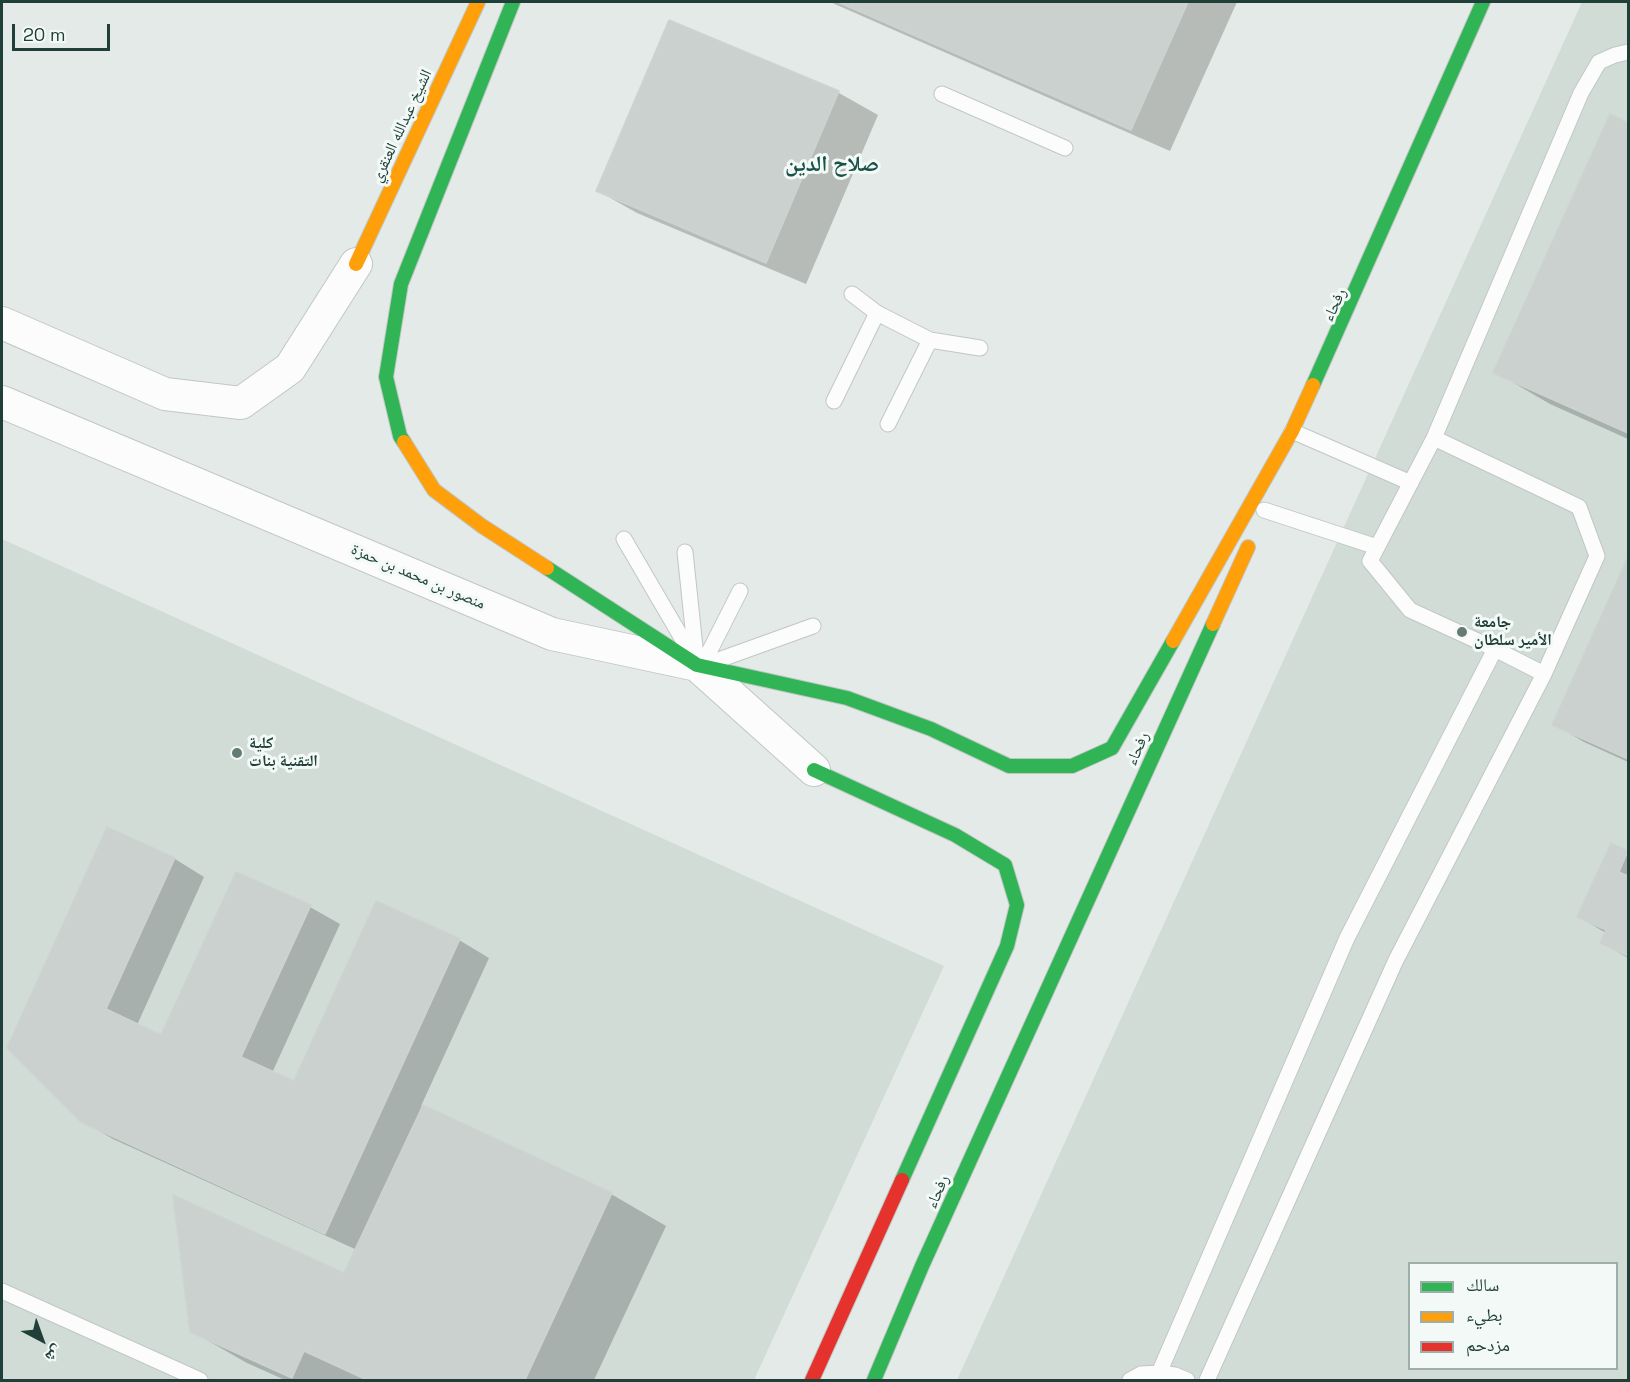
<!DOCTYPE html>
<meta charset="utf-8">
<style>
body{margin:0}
#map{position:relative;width:1630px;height:1382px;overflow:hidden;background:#e4eae7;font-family:"Space Grotesk","Noto Naskh Arabic",sans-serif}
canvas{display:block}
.frame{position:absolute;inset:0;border:3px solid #203f38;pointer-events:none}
.legend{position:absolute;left:1408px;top:1262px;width:210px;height:108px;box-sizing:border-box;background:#f2f9f6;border:2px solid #9eafaa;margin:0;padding:8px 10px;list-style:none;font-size:18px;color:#203f38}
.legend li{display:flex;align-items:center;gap:12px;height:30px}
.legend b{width:30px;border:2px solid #9eafaa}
.north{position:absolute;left:12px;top:1310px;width:60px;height:60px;-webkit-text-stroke:4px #f2f9f6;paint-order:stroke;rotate:139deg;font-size:16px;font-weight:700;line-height:24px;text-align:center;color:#203f38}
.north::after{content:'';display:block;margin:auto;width:21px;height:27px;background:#203f38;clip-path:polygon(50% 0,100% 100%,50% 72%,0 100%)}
.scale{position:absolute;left:12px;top:24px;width:98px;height:27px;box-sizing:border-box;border:3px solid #203f38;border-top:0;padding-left:8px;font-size:18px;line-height:21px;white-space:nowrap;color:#203f38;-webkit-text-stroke:4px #f2f9f6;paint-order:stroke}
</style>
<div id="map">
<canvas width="1630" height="1382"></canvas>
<div class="frame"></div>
<ul class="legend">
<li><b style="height:8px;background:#30b455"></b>سالك</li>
<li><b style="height:8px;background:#ff9f0a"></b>بطيء</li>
<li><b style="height:8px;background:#e5322d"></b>مزدحم</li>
</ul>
<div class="north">ش</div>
<div class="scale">20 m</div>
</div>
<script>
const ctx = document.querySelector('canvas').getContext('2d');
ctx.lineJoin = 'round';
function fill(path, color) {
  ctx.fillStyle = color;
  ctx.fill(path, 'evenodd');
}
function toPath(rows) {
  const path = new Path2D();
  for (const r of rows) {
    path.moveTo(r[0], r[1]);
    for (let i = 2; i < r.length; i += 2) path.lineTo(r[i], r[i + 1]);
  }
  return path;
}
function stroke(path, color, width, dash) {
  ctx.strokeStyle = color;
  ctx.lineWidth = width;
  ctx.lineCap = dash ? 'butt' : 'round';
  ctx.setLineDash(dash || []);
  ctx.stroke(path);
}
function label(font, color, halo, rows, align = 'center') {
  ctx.font = font + ' "Space Grotesk","Noto Naskh Arabic",sans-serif';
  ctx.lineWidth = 6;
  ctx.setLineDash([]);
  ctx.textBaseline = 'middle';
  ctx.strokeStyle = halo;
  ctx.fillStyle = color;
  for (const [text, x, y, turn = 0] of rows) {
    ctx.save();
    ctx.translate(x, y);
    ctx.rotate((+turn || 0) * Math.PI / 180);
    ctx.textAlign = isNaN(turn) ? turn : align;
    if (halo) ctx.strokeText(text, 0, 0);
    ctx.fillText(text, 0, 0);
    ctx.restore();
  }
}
fill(toPath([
 [1582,2,1628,2,1628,1380,957,1380],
 [1410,1264,1616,1264,1616,1368,1410,1368],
 [2,539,944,966,754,1380,2,1380]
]), '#d1dcd7');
fill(toPath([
 [830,2,1237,2,1170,151],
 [670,22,839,93,878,115,806,284,637,213,598,191],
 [1611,116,1628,124,1628,439,1550,404,1495,372],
 [1628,561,1628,762,1584,742,1554,724],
 [108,829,175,859,204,877,137,1025,162,1037,237,874,310,907,340,924,272,1073,295,1083,459,940,489,958,421,1106,611,1194,666,1226,594,1380,285,1380,247,1363,191,1331,345,1275,357,1250,113,1139,82,1121],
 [1612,845,1628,853,1628,958,1602,943,1606,933,1579,917]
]), '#0003');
const building = toPath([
 [838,2,1188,2,1131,130,838,2],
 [669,20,839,91,766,263,596,191,669,20],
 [1610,114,1628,123,1628,433,1493,373,1610,114],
 [1628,557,1628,759,1552,725,1628,557],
 [107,827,175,858,106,1009,161,1035,236,872,311,905,241,1057,294,1081,376,901,460,939,325,1234,81,1122,7,1048,107,827],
 [1611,843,1628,851,1619,872,1628,876,1628,956,1600,943,1606,930,1577,917,1611,843],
 [423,1105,612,1193,525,1380,367,1380,304,1351,292,1378,190,1332,173,1195,344,1273,423,1105]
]);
fill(building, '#cbd1cf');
stroke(building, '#cdd3d0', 1.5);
const lane = toPath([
 [942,94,1065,148],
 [877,313,930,340],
 [834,401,877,313,852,294],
 [888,424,930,340,980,348],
 [1292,431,1411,483],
 [1434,438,1581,93,1599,62,1615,55,1628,52],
 [1264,510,1377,547],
 [624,539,690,652],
 [685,552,696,657],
 [713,662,813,626],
 [702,666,740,591],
 [2,1291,200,1380],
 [1159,1373,1347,938,1495,649],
 [1130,1380,1141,1374,1159,1373,1175,1375,1187,1380],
 [1207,1380,1396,960,1544,674,1597,556,1579,507,1434,438,1370,561,1410,610,1495,649,1544,674]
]);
const street = toPath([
 [2,323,165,394,241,403,290,368,356,264],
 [2,402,552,634,697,665,814,770]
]);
const fast = toPath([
 [1313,385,1483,2],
 [404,442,400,436,386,377,401,284,513,2],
 [547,568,697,665,847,698,931,729,1009,766,1072,766,1112,748,1173,641],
 [814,770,955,835,1005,865,1017,905,1007,946,902,1180],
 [874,1380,922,1266,1213,624]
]);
const slow = toPath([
 [356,264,478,2],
 [404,442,434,490,482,526,547,568],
 [1213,624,1248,547],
 [1173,641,1292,431,1313,385]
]);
const jam = toPath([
 [812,1380,902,1180]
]);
stroke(lane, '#c1c7c4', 17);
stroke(street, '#c1c7c4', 34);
stroke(fast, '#bfc7c4', 16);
stroke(slow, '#bfc7c4', 16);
stroke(jam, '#bfc7c4', 16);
stroke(lane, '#fbfcfb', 15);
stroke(street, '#fbfcfb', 32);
stroke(fast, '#30b455', 14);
stroke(slow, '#ff9f0a', 14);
stroke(jam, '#e5322d', 14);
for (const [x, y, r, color] of [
 [1462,632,6,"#657b75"],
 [237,753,6,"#657b75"]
]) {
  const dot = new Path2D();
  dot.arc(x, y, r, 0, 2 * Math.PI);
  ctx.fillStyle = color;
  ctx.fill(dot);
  stroke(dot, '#f2f9f6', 2);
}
label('16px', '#203f38', '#f2f9f6', [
 ["الشيخ عبدالله العنقري",402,126,-65],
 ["رفحاء",1335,305,-64],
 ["منصور بن محمد بن حمزة",418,577,23],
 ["رفحاء",1138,749,-66],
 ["رفحاء",938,1192,-66]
]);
label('bold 16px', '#203f38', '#f2f9f6', [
 ["جامعة",1474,623],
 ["الأمير سلطان",1474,641],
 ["كلية",249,744],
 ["التقنية بنات",249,762]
], 'left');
label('bold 22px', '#1a5248', '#f2f9f6', [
 ["صلاح الدين",832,165]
]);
</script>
